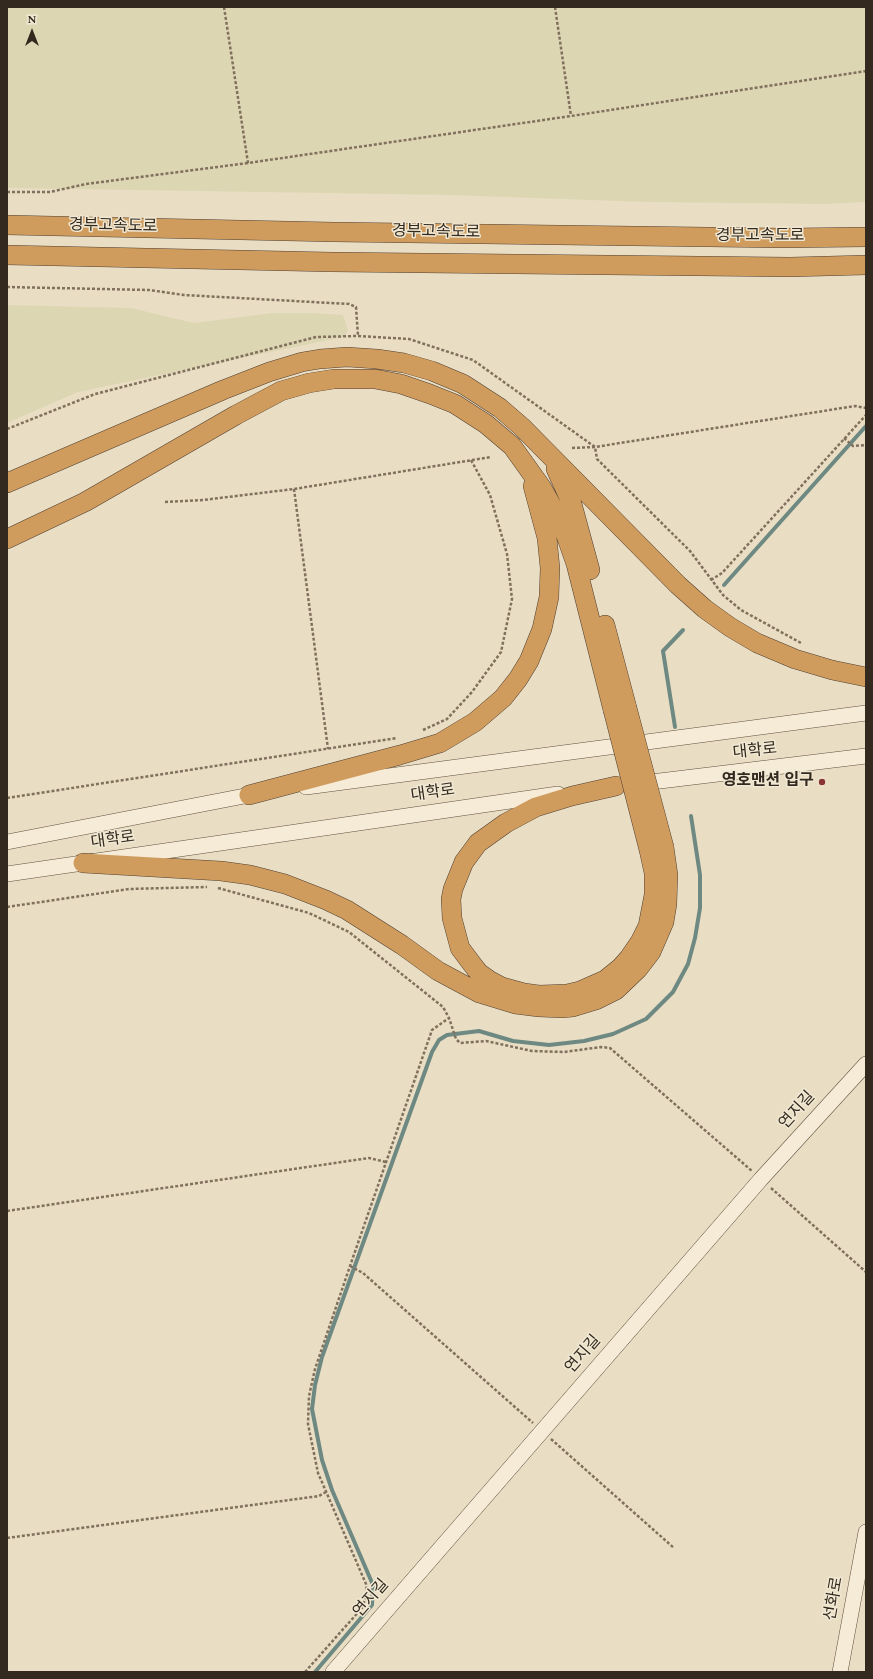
<!DOCTYPE html>
<meta charset="utf-8">
<style>
body{margin:0}
#map{position:relative;width:873px;height:1679px;overflow:hidden;background:#e9dec4;font-family:Spectral,serif}
canvas{display:block}
.frame{position:absolute;inset:0;border:8px solid #33291f;pointer-events:none}
.north{position:absolute;left:12px;top:12px;width:40px;height:40px;-webkit-text-stroke:3px #f1e8d3;paint-order:stroke;rotate:0deg;font-size:11px;font-weight:700;line-height:16px;text-align:center;color:#33291f}
.north::after{content:'';display:block;margin:auto;width:14px;height:18px;background:#33291f;clip-path:polygon(50% 0,100% 100%,50% 72%,0 100%)}
</style>
<div id="map">
<canvas width="873" height="1679"></canvas>
<div class="frame"></div>
<div class="north">N</div>
</div>
<script>
const ctx = document.querySelector('canvas').getContext('2d');
ctx.lineJoin = 'round';
function fill(path, color) {
  ctx.fillStyle = color;
  ctx.fill(path, 'evenodd');
}
function toPath(rows) {
  const path = new Path2D();
  for (const r of rows) {
    path.moveTo(r[0], r[1]);
    for (let i = 2; i < r.length; i += 2) path.lineTo(r[i], r[i + 1]);
  }
  return path;
}
function stroke(path, color, width, dash) {
  ctx.strokeStyle = color;
  ctx.lineWidth = width;
  ctx.lineCap = dash ? 'butt' : 'round';
  ctx.setLineDash(dash || []);
  ctx.stroke(path);
}
function label(font, color, halo, rows, align = 'center') {
  ctx.font = font + ' Spectral,"Noto Sans KR",serif';
  ctx.lineWidth = 3;
  ctx.setLineDash([]);
  ctx.textBaseline = 'middle';
  ctx.strokeStyle = halo;
  ctx.fillStyle = color;
  for (const [text, x, y, turn = 0] of rows) {
    ctx.save();
    ctx.translate(x, y);
    ctx.rotate((+turn || 0) * Math.PI / 180);
    ctx.textAlign = isNaN(turn) ? turn : align;
    if (halo) ctx.strokeText(text, 0, 0);
    ctx.fillText(text, 0, 0);
    ctx.restore();
  }
}
fill(toPath([
 [7,7,866,7,866,202,824,204,646,202,449,195,7,188],
 [7,305,131,308,194,323,272,313,312,313,343,315,348,331,343,337,78,392,7,423]
]), '#ddd6b3');
stroke(toPath([
 [724,585,866,426],
 [675,727,663,651,683,630],
 [315,1672,372,1605,373,1585,332,1490,322,1460,312,1409,315,1385,322,1357,432,1052,439,1040,447,1035,479,1031,513,1041,549,1045,584,1041,613,1034,646,1019,673,992,688,964,695,938,700,908,700,875,691,816]
]), '#6e8982', 4);
const secondary = toPath([
 [635,784,866,756],
 [306,787,866,713],
 [7,842,260,793],
 [7,874,558,794],
 [333,1672,761,1179,866,1064],
 [840,1672,866,1532]
]);
const highway = toPath([
 [7,225,334,232,783,238,866,237],
 [7,255,332,262,790,267,866,265],
 [556,469,572,504,590,570],
 [7,483,223,390,269,372,302,362,320,359,347,357,377,359,404,363,432,371,463,384,500,408,522,427,678,585,705,609,730,627,757,643,795,659,832,670,866,677],
 [7,539,85,502,236,415,281,391,309,383,334,379,375,379,401,384,430,394,455,404,486,424,512,446,542,488,562,524,576,564,613,710],
 [605,625,627,708],
 [616,786,572,796,536,807,506,823,478,843,464,862,453,889,451,899,452,918,460,948,472,964,479,973,489,980,502,987,524,993,539,995,567,994,580,991,605,980,621,967,629,958,640,942,648,926,654,895,654,873,649,850],
 [249,795,400,755,440,743,475,722,503,698,518,679,529,661,542,629,549,597,550,568,547,538,533,486],
 [83,863,221,871,250,875,285,884,326,900,347,910,402,945,438,971,479,993,515,1004,539,1007,562,1008,573,1007,596,1000,616,990,638,969,651,952,664,922,667,904,668,875,664,847]
]);
stroke(secondary, '#635140', 16);
stroke(highway, '#503f31', 20);
stroke(toPath([
 [224,7,248,163,571,116,866,71],
 [555,7,571,116],
 [7,192,50,192,86,184,248,163],
 [7,287,149,290,184,295,349,304,356,307,358,336],
 [7,429,95,394,316,337,358,336,409,339,473,360,595,447,597,459,690,551,723,595,741,610,801,643],
 [844,438,853,446,866,445],
 [572,448,595,447,855,406,866,408],
 [294,489,328,749],
 [165,502,203,500,294,489,491,457],
 [711,580,722,573,866,415],
 [423,730,447,719,472,692,501,652,512,599,507,554,490,495,471,460],
 [7,798,397,738],
 [218,888,309,913,349,932,443,1007,449,1018,456,1039,460,1043,486,1041,532,1051,564,1052,601,1047,610,1048,752,1171],
 [7,907,129,889,207,887],
 [771,1188,866,1272],
 [7,1211,369,1158,386,1162],
 [350,1266,363,1273,533,1423],
 [551,1439,674,1548],
 [7,1538,319,1496,326,1492],
 [305,1672,362,1608,367,1594,366,1584,318,1473,308,1424,309,1396,315,1369,350,1266,432,1030,449,1018]
]), '#81705d', 2.5, [3, 2]);
stroke(secondary, '#f5ebd7', 15);
stroke(highway, '#cf9c5e', 19);
const highwayBridge = toPath([
 [627,708,664,847],
 [613,710,649,850]
]);
stroke(highwayBridge, '#503f31', 20, []);
stroke(highwayBridge, '#cf9c5e', 19);
for (const [x, y, r, color] of [
 [822,782,4,"#8a3435"]
]) {
  const dot = new Path2D();
  dot.arc(x, y, r, 0, 2 * Math.PI);
  ctx.fillStyle = color;
  ctx.fill(dot);
  stroke(dot, '#f1e8d3', 1.5);
}
label('16px', '#33291f', '#f1e8d3', [
 ["경부고속도로",113,227,1],
 ["경부고속도로",436,233,1],
 ["경부고속도로",760,237],
 ["대학로",755,752,-6],
 ["대학로",433,794,-8],
 ["대학로",113,841,-8],
 ["연지길",798,1111,-48],
 ["연지길",584,1355,-49],
 ["연지길",372,1599,-49],
 ["선화로",835,1599,-80]
]);
label('bold 16px', '#33291f', '#f1e8d3', [
 ["영호맨션 입구",814,782]
], 'right');
</script>
